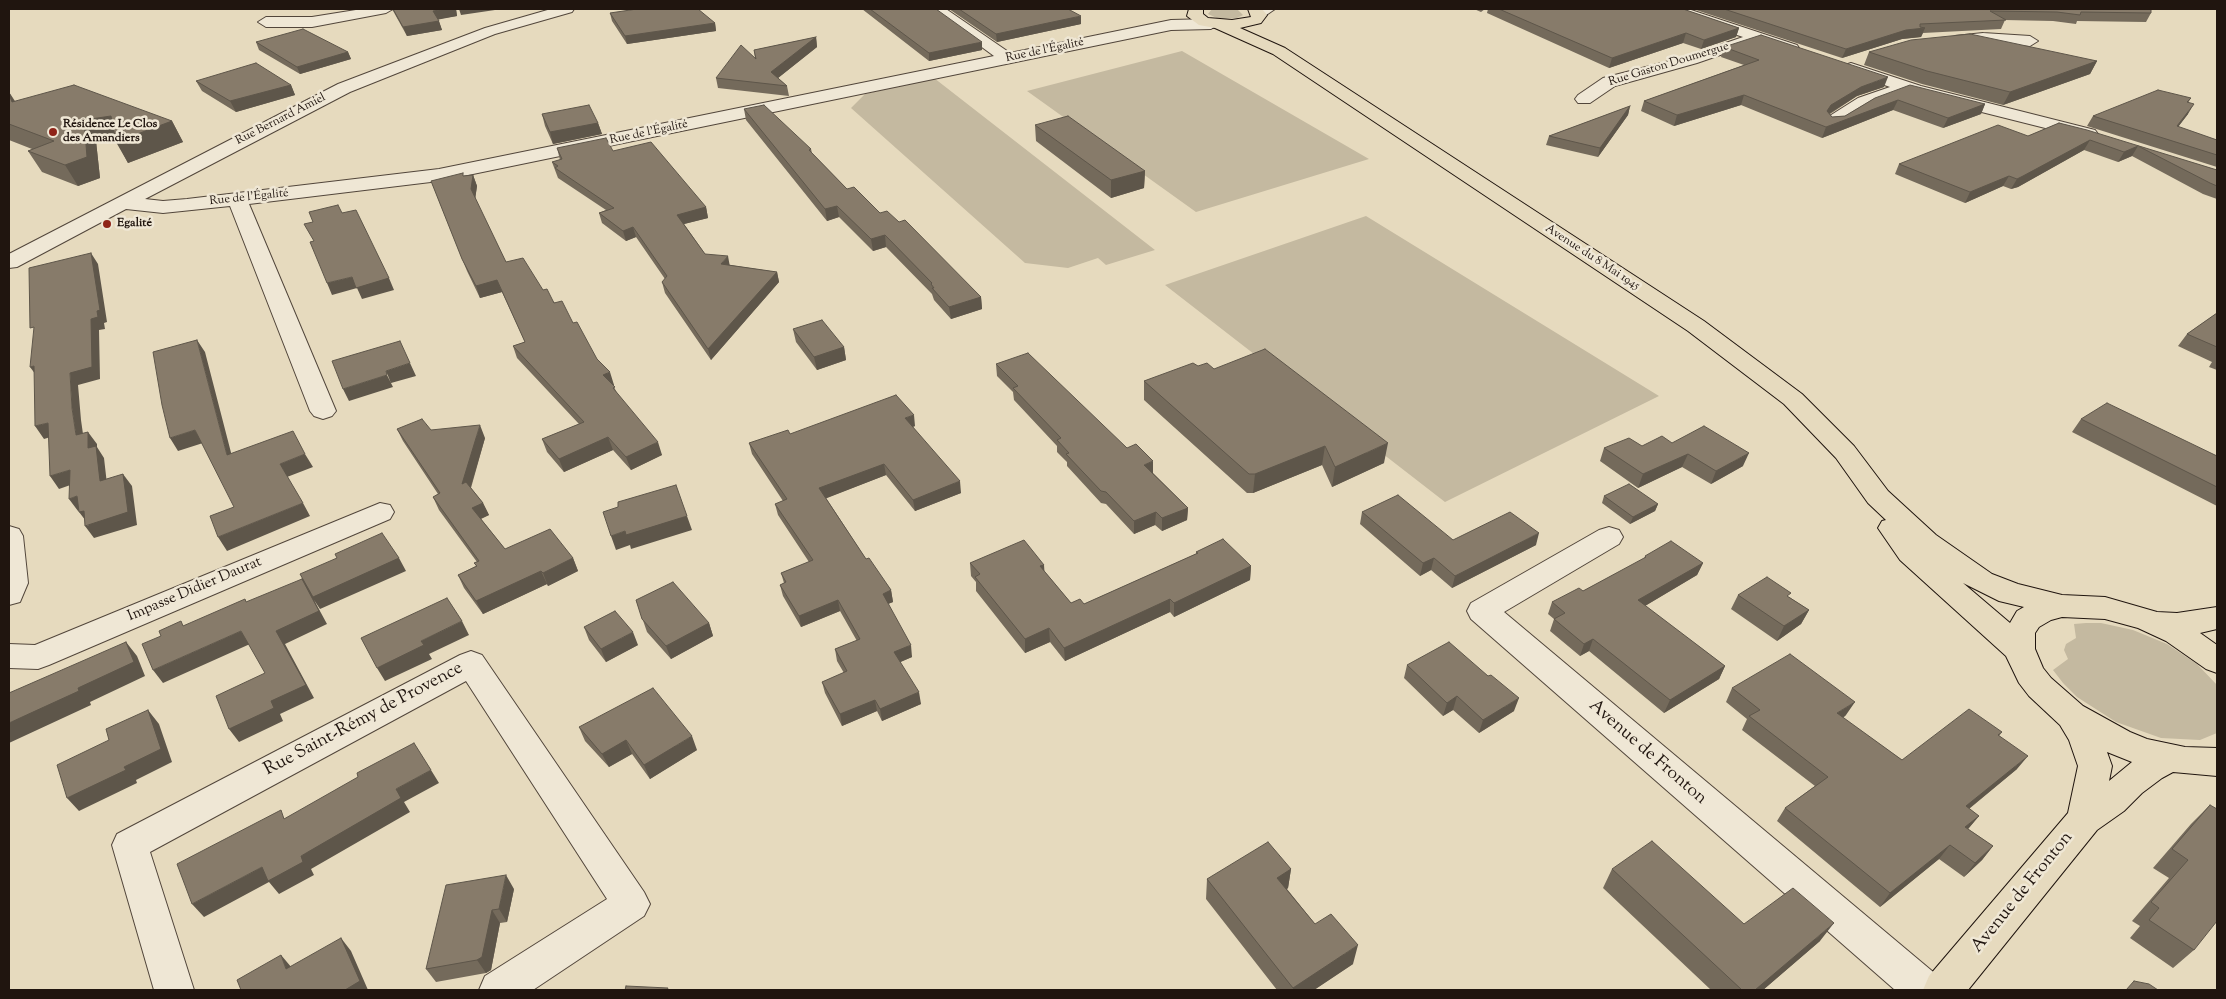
<!DOCTYPE html>
<meta charset="utf-8">
<style>
body{margin:0}
#map{position:relative;width:2226px;height:999px;overflow:hidden;background:#e6dabe;font-family:"Sorts Mill Goudy",serif}
canvas{display:block}
.frame{position:absolute;inset:0;border:10px solid #20150f;pointer-events:none}
</style>
<div id="map">
<canvas width="2226" height="999"></canvas>
<div class="frame"></div>
</div>
<script>
const ctx = document.querySelector('canvas').getContext('2d');
ctx.lineJoin = 'round';
function fill(path, color) {
  ctx.fillStyle = color;
  ctx.fill(path, 'evenodd');
}
function toPath(rows) {
  const path = new Path2D();
  for (const r of rows) {
    path.moveTo(r[0], r[1]);
    for (let i = 2; i < r.length; i += 2) path.lineTo(r[i], r[i + 1]);
  }
  return path;
}
function stroke(path, color, width, dash) {
  ctx.strokeStyle = color;
  ctx.lineWidth = width;
  ctx.lineCap = dash ? 'butt' : 'round';
  ctx.setLineDash(dash || []);
  ctx.stroke(path);
}
function label(font, color, halo, rows, align = 'center') {
  ctx.font = font + ' "Sorts Mill Goudy",serif';
  ctx.lineWidth = 5;
  ctx.setLineDash([]);
  ctx.textBaseline = 'middle';
  ctx.strokeStyle = halo;
  ctx.fillStyle = color;
  for (const [text, x, y, turn = 0] of rows) {
    ctx.save();
    ctx.translate(x, y);
    ctx.rotate((+turn || 0) * Math.PI / 180);
    ctx.textAlign = isNaN(turn) ? turn : align;
    if (halo) ctx.strokeText(text, 0, 0);
    ctx.fillText(text, 0, 0);
    ctx.restore();
  }
}
fill(toPath([
 [1212,9,1237,9,1243,15,1237,18,1219,19,1208,14],
 [1182,51,1369,159,1196,212,1027,91],
 [934,78,1155,250,1106,265,1098,258,1068,268,1025,263,851,108,865,94],
 [1366,216,1659,396,1445,502,1165,285],
 [2086,623,2101,623,2133,630,2167,644,2197,664,2217,685,2217,733,2200,740,2161,738,2116,722,2077,697,2063,683,2053,670,2068,659,2064,650,2066,644,2076,638,2074,624]
]), '#c4b9a0');
const minor = toPath([
 [362,9,393,9,386,13,312,27,266,27,258,22,266,17,312,17,362,9],
 [551,9,574,9,572,12,495,34,350,92,145,199,163,201,187,199,439,169,994,56,930,9,946,9,1010,53,1171,20,1211,19,1219,24,1211,29,1171,30,439,181,249,204,336,411,332,416,323,419,314,416,310,411,230,206,163,213,126,209,17,267,9,268,9,254,338,84,485,28,551,9],
 [1258,9,1275,9,1259,20,1251,15,1258,9],
 [1667,9,1688,9,1797,45,1799,48,1791,53,1758,42,1697,63,1615,86,1590,103,1578,103,1575,99,1578,95,1603,78,1685,57,1743,37,1669,12,1667,9],
 [1983,33,2030,36,2038,41,2030,46,1983,43,1955,46,1947,41,1955,36,1983,33],
 [1851,63,1921,86,2095,130,2098,134,2095,138,2089,139,1906,93,1870,106,1840,125,1828,125,1825,121,1828,117,1858,98,1890,87,1845,71,1843,68,1845,65,1851,63],
 [380,503,390,505,394,512,390,519,49,665,38,669,9,668,9,644,35,645,380,503],
 [9,526,19,529,23,536,28,583,20,602,9,605,9,526],
 [1609,527,1619,530,1623,537,1619,544,1504,612,1938,976,1944,990,1895,990,1471,619,1467,611,1471,603,1599,530,1609,527],
 [471,651,482,655,644,892,650,904,644,916,533,990,479,990,485,976,607,899,466,681,150,852,194,990,154,990,112,845,117,834,460,655,471,651]
]);
const major = toPath([
 [1189,9,1203,9,1203,14,1208,18,1232,20,1251,17,1248,9,1262,9,1267,15,1261,23,1240,28,1285,48,1704,321,1802,394,1854,446,1888,491,1936,535,1992,574,2018,584,2062,595,2105,597,2157,612,2177,613,2217,607,2217,629,2200,633,2217,645,2217,673,2206,669,2166,641,2138,628,2105,619,2062,617,2051,620,2039,627,2035,633,2035,649,2043,668,2051,678,2083,706,2130,732,2147,739,2185,747,2217,748,2217,776,2173,772,2162,778,2142,793,2124,811,2097,830,1968,990,1923,990,1929,976,2068,813,2078,766,2069,740,2060,725,2029,696,2019,683,2006,656,1900,560,1878,528,1882,521,1886,520,1868,503,1836,458,1784,404,1688,331,1273,54,1215,28,1199,25,1187,16,1189,9],
 [1963,583,1999,601,2024,607,2017,611,2010,623,1963,583],
 [2107,752,2132,762,2109,781,2112,766,2107,752]
]);
stroke(minor, '#52463b', 2);
stroke(major, '#20150f', 2);
fill(minor, '#efe7d5');
fill(major, '#e6dabe');
fill(toPath([
 [392,9,456,9,457,16,438,19,442,30,407,36],
 [862,9,936,9,982,50,929,61],
 [949,9,1068,9,1081,24,997,42],
 [1474,9,1485,9,1481,12],
 [1488,9,1683,9,1739,28,1736,37,1701,49,1683,43,1609,68,1487,13],
 [1693,9,2151,9,2151,13,2146,22,2077,21,2076,24,2053,21,2005,20,2001,29,1923,33,1921,37,1902,39,1842,58],
 [610,13,715,23,716,31,627,44,612,21],
 [816,37,817,47,778,78,787,86,789,96,718,88,716,78,755,58,754,50],
 [256,42,348,52,351,59,300,74,259,50],
 [1724,47,1884,87,1857,96,1830,114,1832,117,1845,116,1875,98,1985,104,1981,114,1943,128,1893,110,1822,138,1741,105,1674,126,1641,111,1644,101,1744,65,1721,57],
 [1869,52,2097,61,2090,74,2003,105,1922,84,1864,65],
 [196,81,291,85,295,95,236,112,202,91],
 [9,92,15,101,172,121,183,142,128,163,115,138,96,141,100,178,78,186,42,172,28,151,32,149,9,140],
 [2191,98,2188,103,2188,114,2178,127,2217,140,2217,167,2087,126,2093,116],
 [1630,106,1628,115,1598,157,1546,145,1549,136],
 [744,109,811,149,812,153,847,189,880,213,981,297,982,309,951,319,934,300,932,294,886,247,873,251,839,217,827,221,746,120],
 [542,114,598,123,602,134,553,144,545,126],
 [2059,123,2217,170,2217,199,2203,194,2132,156,2118,162,2084,150,2018,187,2011,189,2003,186,1965,203,1895,174,1899,164,2028,136],
 [1035,125,1145,171,1144,188,1111,198,1036,141],
 [557,148,613,151,706,207,708,218,684,224,705,254,730,265,777,272,779,282,711,360,665,293,662,282,665,279,636,237,626,241,602,223,599,213,606,210,558,178,552,162,560,160],
 [473,175,477,186,475,199,506,262,543,290,573,323,614,385,613,385,617,393,662,455,631,470,613,450,564,472,547,452,542,439,579,424,517,358,513,346,525,342,502,292,480,298,467,271,431,181],
 [2217,313,2217,370,2209,367,2212,362,2178,346,2187,334],
 [793,329,844,347,846,360,817,370,796,342],
 [996,364,1153,473,1188,508,1187,520,1162,531,1155,525,1134,534,1106,504,1101,503,1067,466,1067,462,1057,452,1057,446,1014,400,1013,392,997,376],
 [1198,366,1214,369,1384,463,1332,487,1322,465,1253,493,1247,493,1144,400,1144,381],
 [2081,419,2217,456,2217,506,2072,432],
 [915,426,913,427,961,493,915,511,886,475,826,498,866,559,891,590,893,602,888,604,912,657,900,662,921,704,882,721,877,711,842,726,825,693,822,682,844,673,837,661,835,649,857,641,840,611,801,627,783,596,780,585,784,583,781,573,809,562,778,515,775,504,783,501,752,454,749,443,790,434],
 [397,429,431,430,485,438,471,488,483,503,489,515,481,519,505,549,573,558,578,571,548,586,547,584,483,614,464,588,458,575,476,566,474,563,477,562,439,510,433,497,438,494,403,441],
 [1672,443,1743,466,1711,484,1682,467,1638,488,1600,461,1604,448,1642,446],
 [1604,496,1658,504,1655,511,1630,524,1602,503],
 [1362,512,1453,540,1536,545,1452,588,1431,570,1420,576,1360,524],
 [1196,552,1251,566,1250,580,1174,617,1170,612,1065,661,1050,642,1025,653,976,591,976,582,971,576,970,563,1044,565,1044,571,1071,603,1084,604,1196,554],
 [1645,556,1703,563,1697,575,1645,606,1725,666,1719,679,1664,713,1589,651,1580,656,1550,631,1554,619,1548,614,1552,602,1583,591,1644,559],
 [1738,595,1789,597,1809,610,1801,624,1777,641,1731,609],
 [636,600,709,623,713,636,671,659,647,632],
 [584,627,638,645,606,662,589,640],
 [1407,665,1514,711,1479,733,1453,710,1443,716,1404,678],
 [1732,688,1846,715,1843,718,1902,760,2002,732,1999,736,2017,769,1969,809,1979,816,1968,829,1993,846,1982,860,1964,877,1939,859,1880,907,1777,821,1785,808,1815,786,1742,730,1747,719,1726,702],
 [579,727,697,750,650,779,632,754,609,767,585,741],
 [2210,805,2194,950,2173,968,2130,938,2140,926,2132,921,2169,878,2153,868,2191,824],
 [1291,869,1288,888,1287,889,1315,924,1353,964,1314,990,1277,990,1206,899,1207,879],
 [1612,869,1744,924,1820,941,1763,990,1711,990,1603,888],
 [514,889,507,922,500,923,491,970,486,973,436,982,426,969]
]), '#746a5b');
fill(toPath([
 [446,9,456,9,457,16,436,20,433,11],
 [459,9,495,9,495,10,461,15],
 [1081,16,1081,24,997,42,996,34],
 [439,21,442,30,407,36,403,27],
 [715,23,716,31,627,44,625,36],
 [1739,28,1736,37,1701,49,1704,40],
 [1925,28,1921,37,1902,39,1842,58,1846,49,1906,30],
 [1686,33,1683,43,1609,68,1612,58],
 [816,37,817,47,773,82,771,72],
 [982,42,982,50,929,61,929,53],
 [348,52,351,59,300,74,297,67],
 [2097,61,2090,74,2003,105,2010,92],
 [1888,77,1884,87,1857,96,1827,115,1827,111,1831,105,1861,87],
 [291,85,295,95,236,112,230,101],
 [9,92,16,104,12,102,9,94],
 [1744,95,1741,105,1674,126,1677,115],
 [1898,100,1893,110,1822,138,1826,127],
 [1985,104,1981,114,1943,128,1948,118],
 [2194,104,2188,114,2171,136,2177,126],
 [1630,106,1628,115,1598,157,1600,148],
 [111,116,122,137,96,141,100,178,78,186,65,165,84,120],
 [172,121,183,142,128,163,116,142],
 [598,123,602,134,553,144,550,132],
 [2090,140,2084,150,2018,187,2011,189,2017,179],
 [2138,146,2132,156,2118,162,2124,152],
 [1145,171,1144,188,1111,198,1111,180],
 [473,175,477,186,475,200,471,189],
 [2009,176,2003,186,1965,203,1970,192],
 [837,206,839,217,827,221,825,209],
 [706,207,708,218,680,225,677,215],
 [633,227,636,237,626,241,623,231],
 [885,235,886,247,873,251,871,239],
 [91,253,98,264,107,322,104,323,105,329,99,330,100,379,78,385,81,420,85,448,76,435,72,408,70,373,91,319,97,311],
 [728,256,730,267,721,264],
 [777,272,779,282,711,360,708,349],
 [352,277,389,278,394,290,362,299,357,288,332,295,327,283],
 [497,280,502,292,480,298,476,286],
 [981,297,982,309,951,319,949,307],
 [197,340,205,352,235,468,227,455],
 [844,347,846,360,817,370,814,357],
 [410,363,416,376,391,383,386,371],
 [34,366,39,379,30,367],
 [610,372,614,385,607,388,603,375],
 [387,375,393,387,349,401,343,389],
 [914,415,915,426,907,429,905,418],
 [48,423,57,435,44,439,35,426],
 [480,425,485,438,468,496,462,484],
 [195,430,203,443,178,451,170,438],
 [88,432,97,444,97,447,104,458,108,493,100,481,88,448],
 [608,437,613,450,564,472,559,459],
 [658,442,662,455,631,470,626,457],
 [1388,443,1384,463,1332,487,1335,467],
 [1325,446,1322,465,1253,493,1255,474],
 [1749,453,1743,466,1711,484,1716,471],
 [305,454,313,467,287,477,280,464],
 [1688,454,1682,467,1638,488,1643,474],
 [1153,461,1153,474,1144,465],
 [884,464,886,475,822,500,819,488],
 [70,470,79,482,59,489,50,476],
 [123,474,132,486,137,525,94,538,85,526,89,525,79,512],
 [960,481,961,493,915,511,913,500],
 [77,496,86,508,78,511,69,499],
 [303,503,310,516,227,551,218,537],
 [483,503,489,515,478,520,472,508],
 [1658,504,1655,511,1630,524,1633,517],
 [1188,508,1187,520,1162,531,1162,518],
 [1156,512,1155,525,1134,534,1134,521],
 [687,516,692,530,631,549,630,545,616,550,611,536,625,531],
 [1539,533,1536,545,1452,588,1455,576],
 [399,558,406,571,320,609,314,600,327,624,285,644,314,698,280,714,283,721,239,742,229,729,271,701,276,631,302,579],
 [573,558,578,571,548,586,543,573],
 [1434,558,1431,570,1420,576,1423,563],
 [1703,563,1697,575,1633,613,1638,600],
 [1044,565,1045,579,1040,566],
 [1251,566,1250,580,1174,617,1174,603],
 [541,571,547,584,483,614,476,601],
 [891,590,893,602,885,605,883,594],
 [1170,599,1170,612,1065,661,1064,648],
 [838,600,840,611,801,627,799,616],
 [1809,610,1801,624,1777,641,1784,626],
 [462,621,469,635,429,654,432,659,385,681,377,668,421,641],
 [709,623,713,636,671,659,666,646],
 [1049,628,1050,642,1025,653,1025,639],
 [241,631,250,644,163,683,153,670],
 [633,632,638,645,606,662,601,649],
 [1593,639,1589,651,1580,656,1584,644],
 [126,642,137,656,145,676,90,702,91,705,9,743,9,723,78,688],
 [911,645,912,657,896,664,894,652],
 [1725,666,1719,679,1664,713,1670,700],
 [919,692,921,704,882,721,880,709],
 [1457,696,1453,710,1443,716,1447,703],
 [1519,698,1514,711,1479,733,1483,720],
 [875,700,877,711,842,726,840,714],
 [1855,702,1846,715,1829,727,1837,713],
 [148,710,159,724,172,762,136,780,137,783,79,811,67,798,124,767],
 [692,736,697,750,650,779,644,765],
 [626,740,632,754,609,767,602,754],
 [2028,756,2017,769,1955,820,1966,806],
 [431,770,439,783,404,802,410,812,311,869,314,875,279,894,269,882,204,917,192,904,262,867,301,856,396,789],
 [1979,816,1968,829,1965,827],
 [1950,845,1939,859,1880,907,1890,893],
 [1993,846,1982,860,1964,877,1975,863],
 [1291,869,1288,888,1274,897,1277,878],
 [506,875,514,889,507,922,499,909],
 [492,910,500,923,491,970,486,973,477,960],
 [1834,923,1820,941,1763,990,1755,990],
 [341,938,351,951,368,990,345,990],
 [1358,945,1353,964,1314,990,1293,990,1293,988],
 [281,955,292,968,286,969]
]), '#5e564a');
const building = toPath([
 [393,9,446,9,433,11,439,21,403,27,393,9],
 [637,9,698,9,715,23,625,36,610,13,637,9],
 [870,9,936,9,982,42,929,53,870,9],
 [959,9,1068,9,1081,16,996,34,959,9],
 [1499,9,1683,9,1739,28,1704,40,1686,33,1612,58,1499,9],
 [1724,9,2151,9,2151,13,2081,12,2080,15,2057,12,1990,11,2006,20,1920,24,1920,27,1925,28,1906,30,1846,49,1724,9],
 [303,29,348,52,297,67,256,42,303,29],
 [1970,34,2097,61,2010,92,1927,71,1869,52,1911,40,1970,34],
 [1761,35,1888,77,1861,87,1831,105,1827,111,1832,117,1845,116,1875,98,1910,85,1985,104,1948,118,1898,100,1826,127,1744,95,1677,115,1644,101,1759,60,1724,47,1761,35],
 [816,37,771,72,787,86,716,78,741,45,756,59,754,50,816,37],
 [256,63,291,85,230,101,196,81,256,63],
 [74,85,172,121,116,142,111,116,84,120,87,157,65,165,28,151,54,141,9,124,9,94,12,102,74,85],
 [2158,90,2191,98,2187,102,2194,104,2177,126,2217,140,2217,155,2093,116,2158,90],
 [589,105,598,123,550,132,542,114,589,105],
 [764,105,811,149,809,150,847,189,854,187,880,213,887,211,899,222,905,220,981,297,949,307,932,288,934,288,931,284,932,283,885,235,871,239,837,206,825,209,744,109,764,105],
 [1630,106,1600,148,1549,136,1630,106],
 [1068,116,1145,171,1111,180,1035,125,1068,116],
 [2059,123,2087,130,2217,170,2217,186,2210,183,2138,146,2124,152,2090,140,2023,176,2017,179,2009,176,1970,192,1899,164,1998,125,2028,136,2059,123],
 [606,138,613,151,651,142,706,207,677,215,705,254,728,256,721,264,777,272,708,349,662,282,667,276,633,227,623,231,599,213,614,208,555,168,558,166,552,162,562,159,557,148,606,138],
 [463,173,463,176,473,175,471,189,506,262,523,258,543,290,547,289,554,303,562,301,573,323,577,322,597,359,610,372,603,375,615,387,613,388,658,442,626,457,608,437,559,459,542,439,584,422,513,346,525,342,497,280,476,286,462,259,431,181,463,173],
 [338,205,342,213,356,210,389,278,356,288,352,277,327,283,310,242,314,241,304,224,313,222,309,212,338,205],
 [91,253,100,310,97,311,98,317,91,319,92,367,70,373,72,408,76,435,88,432,88,448,96,446,100,481,123,474,128,512,85,526,84,511,79,512,77,496,69,499,70,470,50,476,48,423,35,426,34,366,30,367,34,327,30,328,29,268,91,253],
 [2217,313,2217,347,2187,334,2217,313],
 [822,320,844,347,814,357,793,329,822,320],
 [197,340,227,455,293,431,305,454,280,464,303,503,218,537,210,516,234,507,195,430,170,438,162,405,153,352,197,340],
 [400,341,410,363,386,371,387,375,343,389,332,361,400,341],
 [1265,349,1388,443,1335,467,1325,446,1255,474,1249,474,1144,381,1193,363,1198,366,1207,363,1214,369,1265,349],
 [1028,353,1127,448,1136,444,1153,461,1144,465,1188,508,1162,518,1156,512,1134,521,1106,492,1101,491,1066,454,1069,453,1057,440,1061,438,1013,388,1018,386,996,364,1028,353],
 [896,395,914,415,905,418,960,481,913,500,884,464,819,488,866,559,869,558,891,590,883,594,911,645,894,652,919,692,880,709,875,700,840,714,822,682,847,671,835,649,860,639,838,600,799,616,780,585,786,582,781,573,813,560,775,504,787,499,749,443,788,430,790,434,896,395],
 [2107,403,2217,456,2217,487,2081,419,2107,403],
 [422,419,431,430,480,425,462,484,466,482,483,503,472,508,505,549,550,529,573,558,543,573,541,571,476,601,458,575,477,566,474,563,479,561,433,497,440,493,397,429,422,419],
 [1704,426,1749,453,1716,471,1688,454,1643,474,1604,448,1629,438,1642,446,1662,436,1672,443,1704,426],
 [1629,484,1658,504,1633,517,1604,496,1629,484],
 [676,485,687,516,626,535,625,531,611,536,603,512,618,507,618,502,676,485],
 [1398,495,1453,540,1510,512,1539,533,1455,576,1434,558,1423,563,1362,512,1398,495],
 [382,533,399,558,313,597,300,574,337,558,335,554,382,533],
 [1223,539,1251,566,1174,603,1170,599,1064,648,1049,628,1025,639,975,577,980,574,970,563,1024,540,1044,565,1040,566,1071,603,1080,599,1084,604,1198,553,1196,552,1223,539],
 [1671,541,1703,563,1638,600,1725,666,1670,700,1593,639,1584,644,1554,619,1565,613,1552,602,1579,588,1583,591,1646,557,1645,556,1671,541],
 [1767,577,1791,593,1787,596,1809,610,1784,626,1738,595,1767,577],
 [302,579,319,611,276,631,306,685,271,701,274,708,229,729,216,696,265,673,241,631,153,670,142,644,161,636,159,631,181,621,183,626,245,599,246,602,302,579],
 [673,582,709,623,666,646,642,619,636,600,673,582],
 [447,598,462,621,421,641,424,645,377,668,361,638,447,598],
 [615,611,633,632,601,649,584,627,615,611],
 [126,642,134,662,78,688,79,691,9,723,9,693,126,642],
 [1449,642,1488,676,1491,675,1519,698,1483,720,1457,696,1447,703,1407,665,1449,642],
 [1790,654,1855,702,1837,713,1902,760,1969,709,2002,732,1998,735,2028,756,1966,806,1979,816,1965,827,1993,846,1975,863,1950,845,1890,893,1785,808,1828,777,1749,716,1760,710,1732,688,1790,654],
 [653,688,692,736,644,765,626,740,602,754,579,727,653,688],
 [148,710,161,749,124,767,126,770,67,798,57,765,109,740,106,729,148,710],
 [414,743,431,770,396,789,401,798,301,856,303,862,268,881,262,867,192,904,177,864,281,810,284,819,358,777,357,773,414,743],
 [2210,805,2217,809,2217,921,2194,950,2149,920,2159,908,2151,902,2188,860,2172,849,2210,805],
 [1652,841,1744,924,1793,888,1834,923,1755,990,1742,990,1612,869,1652,841],
 [1268,842,1291,869,1277,878,1315,924,1331,914,1358,945,1293,988,1207,879,1268,842],
 [506,875,499,909,492,910,482,957,477,960,426,969,446,885,506,875],
 [341,938,360,981,345,990,241,990,237,980,281,955,286,969,341,938],
 [2134,981,2149,984,2158,990,2126,990,2134,981],
 [626,986,668,988,667,990,625,990,626,986]
]);
fill(building, '#877b6a');
stroke(building, '#5e564a', 1);
for (const [x, y, r, color] of [
 [53,132,5,"#8f2418"],
 [107,224,5,"#8f2418"]
]) {
  const dot = new Path2D();
  dot.arc(x, y, r, 0, 2 * Math.PI);
  ctx.fillStyle = color;
  ctx.fill(dot);
  stroke(dot, '#efe7d5', 2);
}
label('12px', '#20150f', '#efe7d5', [
 ["Rue de l'Égalité",1045,51,-12],
 ["Rue Gaston Doumergue",1669,65,-17],
 ["Rue Bernard Amiel",281,120,-27],
 ["Rue de l'Égalité",649,133,-12],
 ["Rue de l'Égalité",249,198,-6],
 ["Avenue du 8 Mai 1945",1592,258,33]
]);
label('bold 12px', '#20150f', '#efe7d5', [
 ["Résidence Le Clos",63,125],
 ["des Amandiers",63,139],
 ["Egalité",117,224]
], 'left');
label('15px', '#20150f', '#efe7d5', [
 ["Impasse Didier Daurat",195,590,-23]
]);
label('18px', '#20150f', '#efe7d5', [
 ["Rue Saint-Rémy de Provence",364,720,-28],
 ["Avenue de Fronton",1647,753,41],
 ["Avenue de Fronton",2023,893,-51]
]);
</script>
